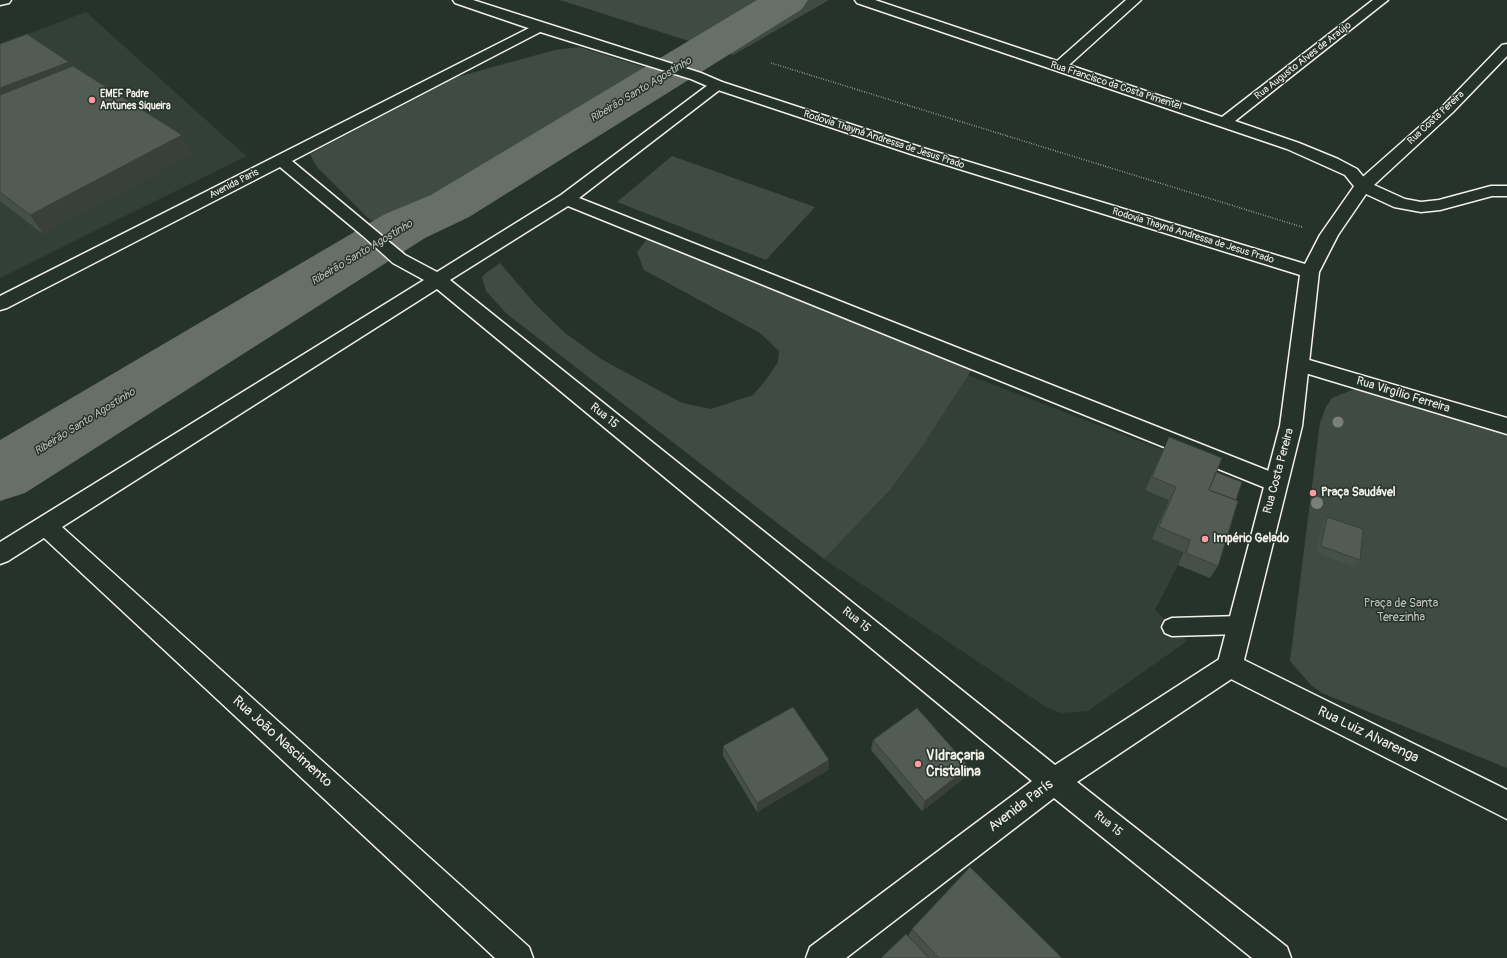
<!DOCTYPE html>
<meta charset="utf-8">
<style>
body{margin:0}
canvas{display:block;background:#26332d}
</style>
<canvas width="1507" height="958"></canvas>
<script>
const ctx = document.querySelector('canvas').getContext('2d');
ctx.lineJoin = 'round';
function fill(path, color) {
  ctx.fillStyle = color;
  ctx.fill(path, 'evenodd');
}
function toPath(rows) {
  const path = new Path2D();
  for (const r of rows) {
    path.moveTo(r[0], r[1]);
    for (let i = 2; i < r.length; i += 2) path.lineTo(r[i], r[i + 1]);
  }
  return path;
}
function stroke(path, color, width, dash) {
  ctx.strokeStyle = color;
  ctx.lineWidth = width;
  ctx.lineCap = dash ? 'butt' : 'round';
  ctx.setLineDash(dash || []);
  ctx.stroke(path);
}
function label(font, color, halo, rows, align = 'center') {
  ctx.font = font + ' Pangolin,sans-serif';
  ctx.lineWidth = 3;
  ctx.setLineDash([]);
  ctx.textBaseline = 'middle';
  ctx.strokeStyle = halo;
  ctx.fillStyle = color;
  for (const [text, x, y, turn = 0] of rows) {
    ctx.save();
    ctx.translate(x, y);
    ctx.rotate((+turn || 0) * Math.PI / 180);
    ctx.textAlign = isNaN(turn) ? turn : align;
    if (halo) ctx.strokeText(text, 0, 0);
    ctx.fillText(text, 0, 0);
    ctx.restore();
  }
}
fill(toPath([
 [86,12,246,156,0,278,0,45],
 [968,375,1163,450,1182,552,1178,565,1155,610,1187,641,1088,711,1061,713,1046,707,824,559,890,490,922,447]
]), '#333f39');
fill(toPath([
 [560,0,829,0,733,55],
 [579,47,666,74,450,206,405,226,394,233,368,218,317,167,312,158,310,154,457,77,555,50],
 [672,156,815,207,766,260,617,202],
 [652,233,976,363,922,447,890,490,824,559,507,314,486,291,482,277,486,273,500,263,535,304,565,333,601,359,682,403,711,409,753,395,766,380,778,362,779,351,760,333,644,270,637,252],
 [1355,389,1369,390,1507,433,1507,768,1322,693,1311,685,1290,661,1320,423,1326,407,1332,398]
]), '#414b45');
fill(toPath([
 [757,0,808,0,802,9,469,217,425,238,25,493,0,501,0,440,385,214,431,195,757,0]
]), '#676f68');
const service = toPath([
 [1240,616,1247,619,1250,625,1247,631,1240,634,1172,636,1165,633,1162,627,1165,621,1172,618,1240,616]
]);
const minor = toPath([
 [855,0,875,0,1057,61,1126,0,1141,0,1069,65,1222,117,1373,0,1388,0,1235,121,1299,143,1338,159,1357,169,1371,186,1369,190,1363,191,1357,190,1345,175,1287,149,857,3,855,0],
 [539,23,544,24,546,27,544,30,292,161,405,255,437,272,561,195,712,82,722,82,724,85,722,88,579,198,1284,477,1287,483,1284,489,1276,492,1268,489,568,206,450,280,1055,765,1221,658,1230,655,1239,658,1243,666,1239,674,1077,782,1287,947,1291,958,1252,958,1054,798,846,958,806,958,810,947,1032,781,437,289,62,527,529,947,533,958,495,958,44,538,8,561,0,564,0,542,424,280,393,263,363,236,280,167,7,308,0,310,0,296,539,23],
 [1299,357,1507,418,1507,434,1292,369,1289,364,1292,359,1299,357]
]);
const tertiary = toPath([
 [0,0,11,0,9,3,0,5,0,0],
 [453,0,473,0,701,73,722,82,923,148,1305,264,1320,235,1357,182,1443,106,1502,45,1507,44,1507,56,1453,112,1374,185,1405,199,1421,202,1439,200,1491,186,1507,186,1507,196,1492,196,1440,210,1421,212,1394,207,1366,194,1338,235,1319,272,1302,426,1244,660,1507,790,1507,819,1221,674,1217,666,1280,426,1300,275,911,154,712,88,691,79,534,30,455,3,453,0]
]);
stroke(service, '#f4f1e8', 3);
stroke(minor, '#f4f1e8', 3);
stroke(tertiary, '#f4f1e8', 3);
stroke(toPath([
 [771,63,1302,227]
]), '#f4f1e8', 1.5, [0.5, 2]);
fill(service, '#26332d');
fill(minor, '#26332d');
fill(tertiary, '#26332d');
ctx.fillStyle = '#7a8079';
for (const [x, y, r] of [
 [1338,422,5.5],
 [1317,503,6]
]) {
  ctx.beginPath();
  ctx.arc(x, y, r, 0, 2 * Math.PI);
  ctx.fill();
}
fill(toPath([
 [0,44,69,62,71,67,192,154,43,234,0,201],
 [1169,437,1216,472,1236,500,1218,566,1210,578,1178,565,1183,552,1152,539,1169,500,1145,490,1163,450],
 [1327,517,1360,560,1354,567,1316,552,1322,523],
 [873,740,965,777,922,811,871,750],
 [723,746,829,760,828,770,757,812,723,756],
 [912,929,1062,958,881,958,908,936]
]), '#474f49');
fill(toPath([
 [69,62,79,81,0,111,0,88],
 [182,135,192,154,43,234,30,215],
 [829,760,828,770,757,812,757,803],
 [969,767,965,777,922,811,925,801]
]), '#39403c');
const building = toPath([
 [27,34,69,62,0,88,0,44,27,34],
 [73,66,182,135,30,215,0,192,0,95,73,66],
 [1169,437,1222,458,1209,490,1238,501,1218,566,1186,553,1190,540,1159,527,1176,487,1152,477,1169,437],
 [1216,472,1242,482,1236,500,1209,490,1216,472],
 [1327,517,1363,529,1360,560,1321,546,1327,517],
 [793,707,829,760,757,803,723,746,793,707],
 [917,708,969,767,925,801,873,740,917,708],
 [970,867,1062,958,939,958,912,929,970,867],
 [906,934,929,958,881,958,906,934]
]);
fill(building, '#525c55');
stroke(building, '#39403c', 1);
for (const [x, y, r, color] of [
 [92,100,4,"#ff9aa2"],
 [1313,493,4,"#ff9aa2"],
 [1205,539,4,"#ff9aa2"],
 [918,764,4,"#ff9aa2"]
]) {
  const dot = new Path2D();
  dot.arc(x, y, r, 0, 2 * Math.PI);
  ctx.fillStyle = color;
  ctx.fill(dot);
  stroke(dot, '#26332d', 1.5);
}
label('10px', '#f4f1e8', '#26332d', [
 ["Rua Augusto Alves de Araújo",1303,61,-38],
 ["Rua Francisco da Costa Pimentel",1116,86,18],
 ["Rua Costa Pereira",1436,118,-43],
 ["Rodovia Thayná Andressa de Jesus Prado",884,140,18],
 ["Avenida Paris",234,184,-27],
 ["Rodovia Thayná Andressa de Jesus Prado",1193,236,17]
]);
label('bold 10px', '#f4f1e8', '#26332d', [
 ["EMEF Padre",100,94],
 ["Antunes Siqueira",100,106]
], 'left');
label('italic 11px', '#bcbdb5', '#26332d', [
 ["Ribeirão Santo Agostinho",641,90,-31],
 ["Ribeirão Santo Agostinho",362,253,-31],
 ["Ribeirão Santo Agostinho",85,422,-32]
]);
label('12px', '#f4f1e8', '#26332d', [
 ["Rua Virgílio Ferreira",1403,395,17],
 ["Rua 15",604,416,39],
 ["Rua Costa Pereira",1279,471,-75],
 ["Rua 15",856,620,39],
 ["Rua 15",1108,824,39]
]);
label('bold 12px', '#f4f1e8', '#26332d', [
 ["Praça Saudável",1321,493],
 ["Império Gelado",1213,539]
], 'left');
label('12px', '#bebfb7', '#26332d', [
 ["Praça de Santa",1401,604],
 ["Terezinha",1401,618]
]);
label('14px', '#f4f1e8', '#26332d', [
 ["Rua Luiz Alvarenga",1368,735,26],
 ["Rua João Nascimento",282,742,42],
 ["Avenida París",1021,806,-37]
]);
label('bold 14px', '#f4f1e8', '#26332d', [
 ["VIdraçaria",926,756],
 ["Cristalina",926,772]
], 'left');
</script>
